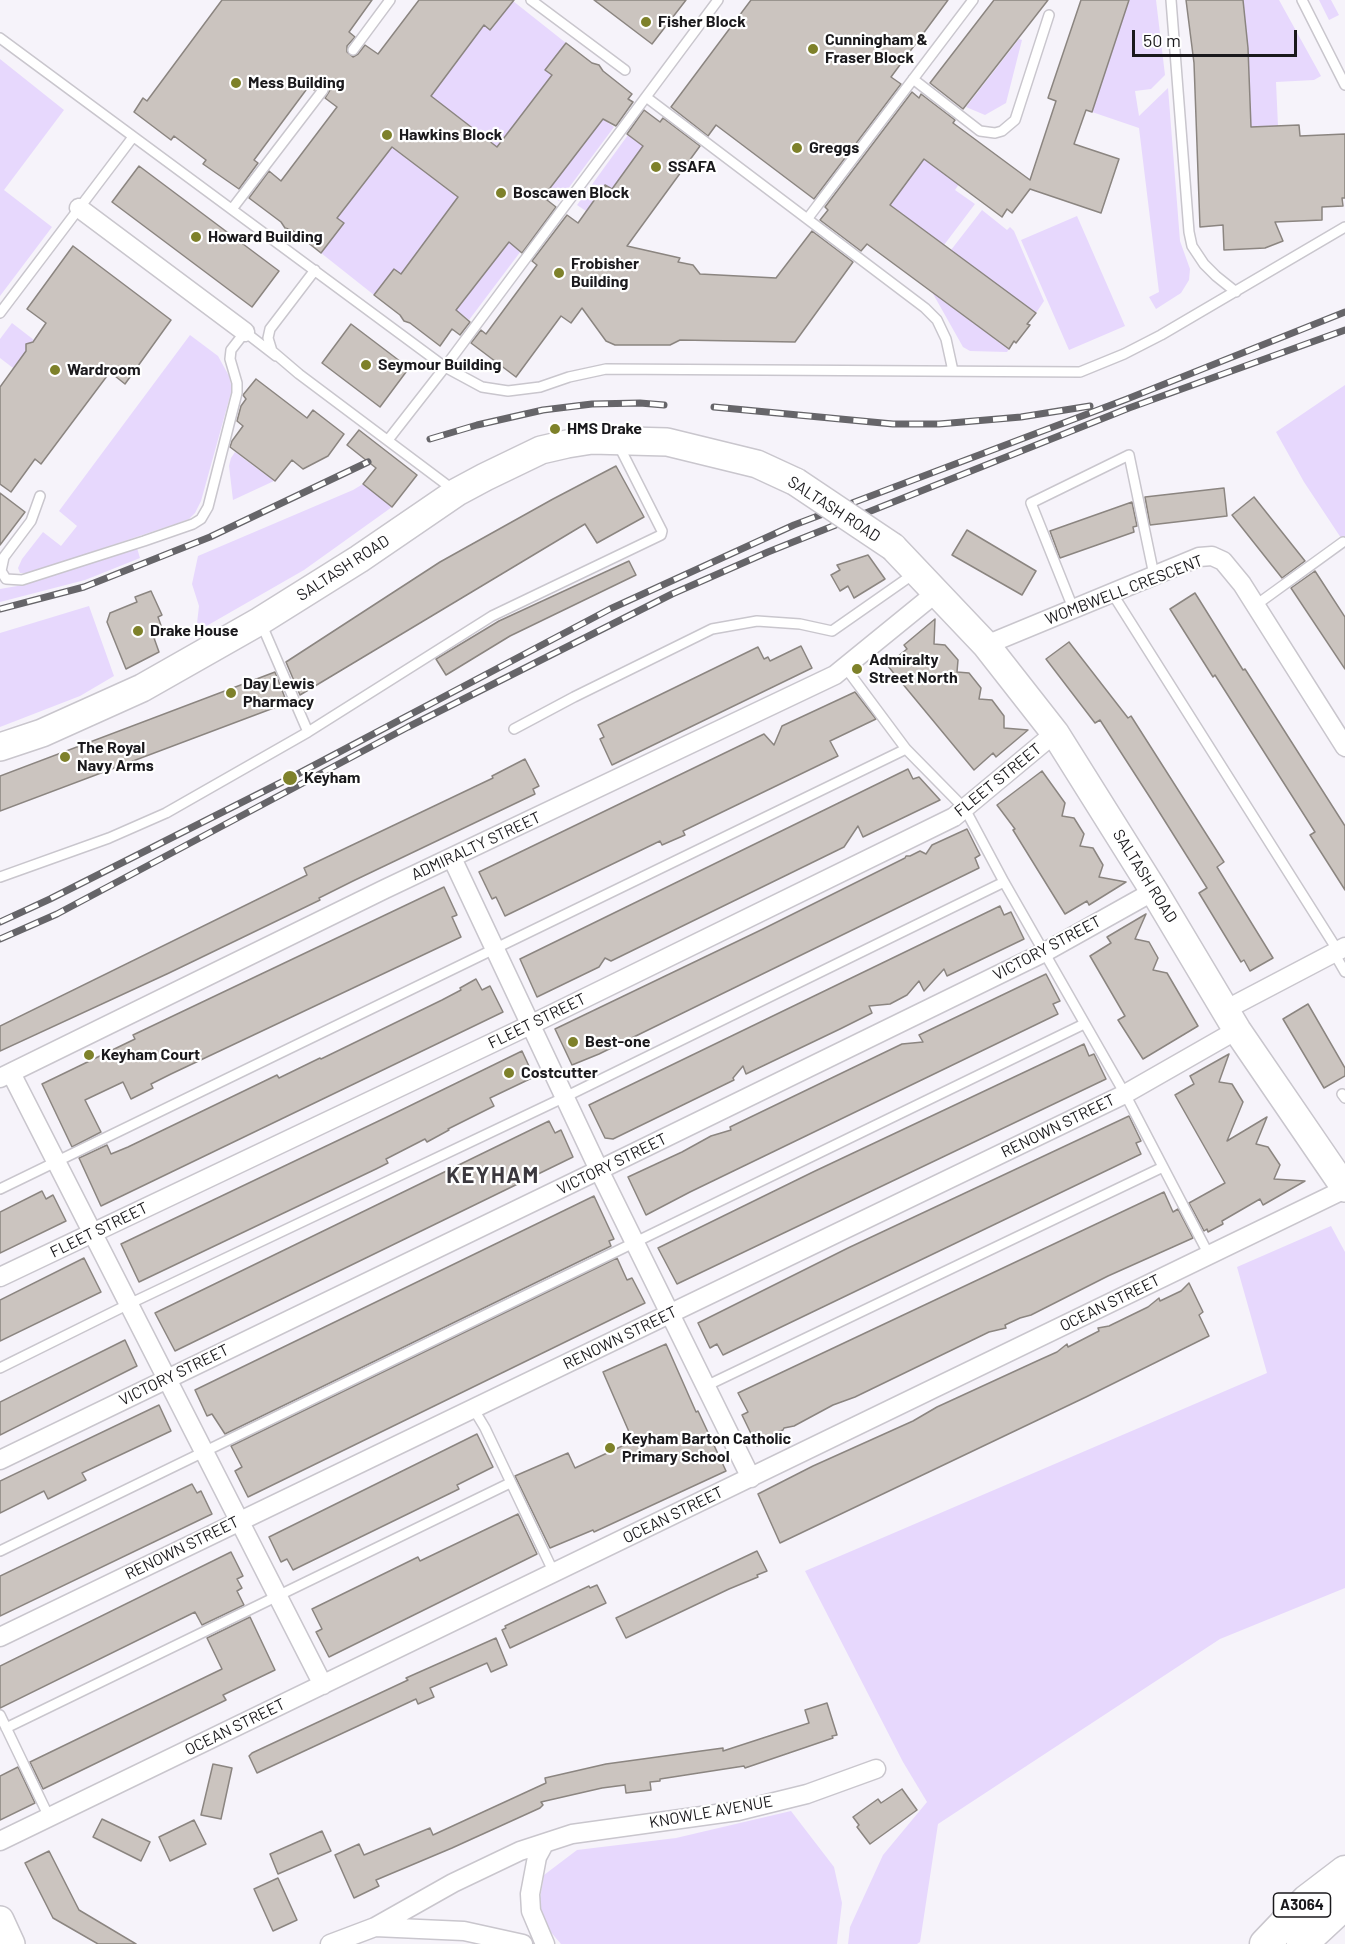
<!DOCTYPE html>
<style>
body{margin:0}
#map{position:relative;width:1345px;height:1944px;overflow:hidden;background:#f6f3fa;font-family:Barlow,sans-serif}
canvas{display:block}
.scale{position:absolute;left:1132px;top:30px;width:165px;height:27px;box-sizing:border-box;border:3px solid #1a191c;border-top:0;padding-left:8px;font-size:18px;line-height:21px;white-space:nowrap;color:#1a191c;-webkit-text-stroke:4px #fff;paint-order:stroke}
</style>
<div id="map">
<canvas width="1345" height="1944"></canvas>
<div class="scale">50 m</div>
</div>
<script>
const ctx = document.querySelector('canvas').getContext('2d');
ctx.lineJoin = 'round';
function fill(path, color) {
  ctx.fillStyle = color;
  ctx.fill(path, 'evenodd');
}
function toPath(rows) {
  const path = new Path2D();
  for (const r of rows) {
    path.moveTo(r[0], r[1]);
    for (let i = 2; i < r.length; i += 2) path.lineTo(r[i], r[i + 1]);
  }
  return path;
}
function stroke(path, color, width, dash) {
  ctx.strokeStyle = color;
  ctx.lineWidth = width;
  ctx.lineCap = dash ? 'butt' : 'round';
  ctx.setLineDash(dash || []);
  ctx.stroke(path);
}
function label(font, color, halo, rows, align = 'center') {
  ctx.font = font + ' Barlow,sans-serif';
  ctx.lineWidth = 4.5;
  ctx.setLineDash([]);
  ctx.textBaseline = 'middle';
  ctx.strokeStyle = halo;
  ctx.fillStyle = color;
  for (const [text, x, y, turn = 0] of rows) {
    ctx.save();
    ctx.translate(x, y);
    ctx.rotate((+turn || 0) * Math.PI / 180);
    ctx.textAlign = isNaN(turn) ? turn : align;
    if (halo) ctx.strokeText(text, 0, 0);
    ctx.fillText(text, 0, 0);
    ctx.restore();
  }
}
fill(toPath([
 [1129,0,1156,0,1165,75,1151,89,1135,91,1139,116,1168,88,1180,241,1190,269,1189,280,1181,293,1156,309,1149,297,1159,292,1139,128,1092,112],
 [1243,0,1279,0,1321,76,1314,80,1276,82,1278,126,1252,148,1248,54],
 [1319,0,1331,0,1339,15,1329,20],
 [513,1,566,43,545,70,552,75,497,147,431,96,484,25,491,30],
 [1019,39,1022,40,1006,103,985,115,966,107],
 [0,59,64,110,4,190,52,227,0,296],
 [644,113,654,117,636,141,643,146,612,189,605,185,586,211,577,205],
 [603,119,614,127,559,201,547,192],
 [392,147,458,197,401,274,394,269,374,295,321,253,343,223,337,218],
 [924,159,959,184,955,190,975,204,944,245,890,205],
 [982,210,1007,230,1010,227,1014,231,1044,301,1036,313,951,250],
 [1077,216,1125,326,1069,350,1021,240],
 [509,242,521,251,469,320,456,310],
 [932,292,1008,349,1009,349,1007,352,970,351,963,347],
 [12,323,34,340,26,347,26,351,13,368,0,358,0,339],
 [190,335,218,356,229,376,232,389,201,501,195,513,189,519,178,523,29,573,20,573,18,568,22,559,43,532,61,546,77,526,59,511],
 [1345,385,1345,544,1304,482,1276,432],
 [235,452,274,481,233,500,229,466,231,458],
 [363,484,392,507,304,570,196,632,199,606,192,584,198,556,353,490],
 [137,548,140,558,85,580,0,602,0,589,23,585],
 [89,606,114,676,80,696,0,727,0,633],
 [1331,1226,1345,1252,1345,1588,1220,1639,938,1824,920,1942,917,1944,848,1944,850,1927,883,1855,927,1802,903,1762,805,1571,1267,1373,1237,1267],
 [791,1811,834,1867,842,1903,837,1944,561,1944,537,1916,544,1875,577,1850,676,1838]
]), '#e7d8fd');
const building = toPath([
 [222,0,372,0,349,32,355,37,347,46,347,52,353,57,358,54,365,45,378,54,419,0,514,0,490,30,484,25,431,96,497,147,552,75,545,70,566,43,592,63,599,65,603,71,632,94,628,99,633,102,616,126,603,119,547,192,551,195,547,200,556,207,522,253,509,242,456,310,470,322,460,335,452,329,440,346,410,323,404,321,400,315,374,295,394,269,401,274,458,197,392,147,337,218,344,223,321,253,292,230,285,228,281,222,249,198,269,171,281,181,337,107,325,98,330,90,327,84,320,84,314,90,309,86,254,160,258,163,239,189,203,164,206,160,174,136,171,140,134,112,143,98,147,101,222,0],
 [594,0,686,0,652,44,594,0],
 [751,0,948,0,891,77,901,84,814,199,716,125,708,136,671,107,751,0],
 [994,0,1048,0,963,109,930,83,994,0],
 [1081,0,1129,0,1092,112,1086,110,1074,144,1119,159,1101,213,1030,189,1012,213,1007,209,1002,217,924,159,890,205,1036,313,1027,324,1030,325,1016,343,1014,341,1009,349,867,244,861,251,820,220,828,210,825,207,912,92,919,98,921,94,955,120,953,123,1030,180,1056,101,1048,98,1081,0],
 [1186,0,1243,0,1248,48,1251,127,1299,125,1300,136,1345,134,1345,198,1342,198,1343,206,1322,207,1322,220,1275,222,1283,241,1265,248,1224,250,1223,225,1200,227,1194,63,1186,0],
 [644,110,660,122,663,118,700,146,627,246,680,258,678,262,693,265,700,274,776,278,812,231,853,262,795,342,680,340,670,345,615,345,606,341,582,308,571,323,561,316,516,377,471,343,481,330,486,334,537,265,532,261,567,215,578,223,605,185,612,189,643,146,627,134,644,110],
 [139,166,279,271,252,307,112,202,139,166],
 [73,246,171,320,125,384,110,372,41,464,35,459,11,492,0,484,0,387,26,351,26,344,33,342,46,323,27,309,73,246],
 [351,324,409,368,380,407,322,363,351,324],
 [256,379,307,418,313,410,344,434,328,456,303,469,292,460,275,481,230,447,232,441,243,426,237,421,241,406,246,399,243,395,256,379],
 [359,430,417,475,392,507,363,484,376,468,347,445,359,430],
 [616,466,644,517,597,543,585,524,300,695,286,662,440,562,553,499,616,466],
 [1224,488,1227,516,1150,525,1145,497,1224,488],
 [0,493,25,512,0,545,0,493],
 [1254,497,1305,561,1282,578,1232,515,1254,497],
 [1132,502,1137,526,1133,527,1134,532,1060,558,1050,531,1132,502],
 [967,530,1036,571,1022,595,952,555,967,530],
 [868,555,885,579,854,598,848,586,840,591,831,575,840,570,837,565,868,555],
 [629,561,636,575,510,636,446,675,436,659,499,621,629,561],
 [1315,571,1345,617,1345,669,1291,588,1315,571],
 [151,591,162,615,158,617,164,634,154,638,159,652,126,669,107,622,110,613,137,602,135,597,151,591],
 [1195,593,1243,670,1245,669,1345,826,1345,890,1310,835,1315,832,1215,675,1213,677,1170,609,1195,593],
 [935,619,934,644,945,645,958,660,957,672,969,673,981,688,979,699,992,700,1004,716,1004,728,1028,730,996,757,993,753,974,770,887,665,907,649,904,645,935,619],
 [1069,642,1128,718,1131,716,1224,862,1217,867,1273,958,1250,971,1244,960,1241,962,1199,893,1207,888,1151,799,1100,720,1095,723,1046,659,1069,642],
 [801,646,812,668,612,765,600,739,604,737,598,725,758,647,764,659,768,657,770,661,801,646],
 [275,672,287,703,0,811,0,776,275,672],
 [855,692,876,719,830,741,838,756,683,831,685,835,662,845,660,841,505,916,496,897,492,899,479,872,764,734,774,745,782,726,855,692],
 [525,759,539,786,533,789,535,794,353,881,319,898,320,900,169,973,0,1051,0,1026,307,875,304,868,493,778,492,776,525,759],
 [908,769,913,779,919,777,940,800,863,837,858,826,844,847,611,961,605,958,599,967,537,997,520,959,908,769],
 [1042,771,1065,803,1062,816,1074,818,1084,834,1080,846,1093,848,1103,865,1099,877,1126,882,1089,905,1087,901,1065,914,1013,830,1015,829,997,805,1042,771],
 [967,829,980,855,975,858,979,868,599,1054,572,1065,555,1029,763,929,905,858,906,856,910,856,920,851,926,854,932,845,967,829],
 [444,887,457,915,452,917,461,937,171,1074,151,1084,153,1088,131,1099,123,1082,85,1100,101,1132,72,1147,42,1084,135,1039,133,1035,444,887],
 [1000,906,1004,915,1011,912,1024,939,947,976,944,969,924,991,919,981,907,995,890,1004,869,1006,872,1013,840,1029,746,1074,743,1066,733,1078,734,1080,613,1139,605,1138,589,1105,1000,906],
 [1146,914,1135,939,1149,942,1158,958,1153,970,1167,973,1198,1026,1143,1059,1118,1020,1125,1016,1090,956,1111,943,1107,937,1146,914],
 [1046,974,1060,1001,1053,1004,1058,1014,690,1192,646,1215,628,1177,682,1152,711,1136,731,1130,730,1127,902,1044,923,1042,919,1035,1046,974],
 [476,979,482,990,490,986,503,1012,101,1206,79,1158,107,1145,111,1154,128,1147,277,1075,279,1078,320,1058,321,1059,442,1000,461,990,460,988,476,979],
 [1308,1004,1345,1068,1345,1076,1324,1088,1283,1019,1308,1004],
 [1084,1044,1089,1056,1094,1054,1106,1079,677,1284,658,1248,813,1172,1084,1044],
 [522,1051,534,1077,490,1098,494,1106,448,1129,449,1130,427,1142,425,1139,386,1159,388,1163,376,1169,139,1282,121,1244,387,1117,522,1051],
 [1229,1054,1219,1082,1232,1084,1243,1102,1227,1141,1267,1117,1256,1144,1268,1147,1280,1165,1274,1179,1305,1181,1263,1205,1260,1199,1222,1221,1223,1224,1208,1232,1207,1229,1204,1231,1189,1203,1225,1183,1175,1095,1194,1084,1190,1076,1229,1054],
 [1129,1116,1141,1141,1136,1143,1141,1154,723,1355,717,1344,710,1348,698,1323,848,1248,1129,1116],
 [549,1121,555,1133,561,1130,573,1157,175,1351,155,1313,549,1121],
 [42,1191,46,1199,53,1195,66,1221,0,1253,0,1212,42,1191],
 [1164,1192,1173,1212,1178,1209,1193,1238,1108,1276,1031,1315,1020,1318,1005,1325,1006,1328,989,1332,855,1397,833,1405,794,1426,784,1428,783,1430,765,1438,757,1446,742,1415,748,1412,738,1393,1164,1192],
 [594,1196,614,1239,609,1241,611,1246,225,1434,212,1414,207,1416,195,1390,594,1196],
 [84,1258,101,1292,0,1341,0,1300,84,1258],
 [617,1258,627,1280,632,1278,645,1303,248,1497,235,1471,242,1467,231,1446,617,1258],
 [1189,1283,1203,1312,1199,1315,1209,1336,1086,1397,780,1543,758,1494,813,1466,913,1421,937,1407,1037,1361,1057,1352,1067,1344,1068,1347,1099,1331,1098,1328,1109,1326,1148,1307,1159,1298,1160,1301,1181,1291,1189,1283],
 [125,1340,137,1366,0,1435,0,1402,125,1340],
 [666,1344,696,1412,698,1411,726,1471,594,1532,593,1530,550,1548,515,1476,568,1453,575,1468,633,1441,603,1372,666,1344],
 [159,1405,171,1431,82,1473,86,1480,48,1499,44,1491,0,1513,0,1481,159,1405],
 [477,1434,493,1467,457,1485,459,1489,293,1570,287,1559,281,1562,269,1537,477,1434],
 [192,1484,197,1493,201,1491,212,1514,0,1616,0,1576,192,1484],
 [518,1514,537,1554,329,1657,316,1632,322,1629,312,1609,418,1557,420,1561,518,1514],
 [757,1551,767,1571,757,1575,758,1577,729,1589,626,1638,616,1618,757,1551],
 [231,1552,243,1576,237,1579,242,1588,237,1591,244,1605,202,1625,195,1612,0,1708,0,1666,231,1552],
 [597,1585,606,1603,510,1648,502,1630,506,1628,505,1626,589,1586,590,1588,597,1585],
 [250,1617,275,1670,223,1695,226,1700,43,1789,30,1762,222,1669,207,1638,250,1617],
 [496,1638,507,1665,491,1672,487,1663,430,1688,434,1697,418,1704,416,1699,257,1773,249,1756,252,1753,408,1680,406,1678,496,1638],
 [827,1703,837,1735,832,1736,833,1738,745,1768,744,1766,660,1779,660,1781,650,1782,651,1790,626,1793,625,1785,602,1788,541,1802,543,1805,540,1808,452,1848,376,1880,379,1886,354,1898,335,1855,359,1844,364,1855,430,1828,433,1835,546,1783,545,1778,606,1764,723,1748,723,1751,809,1723,805,1710,827,1703],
 [213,1764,232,1768,221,1819,201,1815,213,1764],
 [18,1767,35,1803,0,1820,0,1776,18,1767],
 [902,1789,917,1810,870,1844,857,1827,859,1825,853,1817,878,1799,881,1803,902,1789],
 [102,1819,150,1842,141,1861,93,1837,102,1819],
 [194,1820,206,1844,170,1861,159,1837,194,1820],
 [322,1831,331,1851,278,1874,270,1854,322,1831],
 [49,1851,79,1910,136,1944,98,1944,53,1918,25,1863,49,1851],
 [278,1878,297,1920,273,1931,254,1889,278,1878]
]);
fill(building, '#cbc4bf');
stroke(building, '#8b8580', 1.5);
const lane = toPath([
 [531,0,625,70],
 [718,0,445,367,482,387,508,391,540,387,569,377,606,369,1080,372,1124,354,1161,335,1345,227],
 [1171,0,1189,232,1192,246,1204,264,1216,276,1236,292],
 [1302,0,1345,85],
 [0,38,445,367,388,440],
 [353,50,390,0],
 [913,79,980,131,995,133,1002,131,1015,120,1049,15],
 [646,97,925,308,937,320,946,339,953,371],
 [232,209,323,90],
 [808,218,973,0],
 [315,270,270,329,268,338,272,351,299,374,455,491],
 [0,313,133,137],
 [40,496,31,521,4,557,1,571,6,579,22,580,144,541,193,524,201,519,208,507,237,393,237,383,230,359,231,350,245,332,276,356],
 [1112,593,1338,951],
 [1256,605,1343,542],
 [1073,608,1031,503,1129,455,1154,575],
 [261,623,308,732],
 [845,667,906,749,965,809,1004,882,1125,1094,1209,1255],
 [514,729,574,697,712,629,757,621,800,624,832,631,915,573],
 [0,877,109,838,166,813,308,732,492,616,661,535,662,531,619,446],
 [1334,953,1345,972],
 [1342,1094,1345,1098],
 [0,1189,906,749],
 [0,1368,129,1304,565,1097,1004,882],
 [706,1386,1163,1167],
 [473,1408,485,1428,554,1573],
 [0,1551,1084,1024],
 [0,1715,49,1817],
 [6,1728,510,1483]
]);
const street = toPath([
 [79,208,245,332],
 [986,645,1199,557,1212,556,1223,561,1242,584,1345,747],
 [452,858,599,1170,751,1478],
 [1225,1010,1345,947],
 [11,1073,323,1685],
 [0,1078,385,889,835,675,937,592],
 [0,1277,530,1025,954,817,1055,733],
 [0,1460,599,1170,1045,952,1154,891],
 [0,1637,1125,1094,1237,1030],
 [0,1841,1345,1189],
 [544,1844,537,1857,530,1894,531,1911,545,1944],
 [375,1927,453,1883,520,1851,572,1834,738,1811,807,1794,876,1769],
 [330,1944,375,1927,464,1931,523,1944]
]);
const secondary = toPath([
 [893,547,986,645,1055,733,1154,891,1237,1030,1345,1188],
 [0,747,42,733,142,688,260,621,359,559,457,492,485,477,541,450,567,444,592,440,667,442,757,464,796,482],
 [0,1920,11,1944]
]);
const primary = toPath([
 [1265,1944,1307,1900,1345,1871],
 [1302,1944,1345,1904]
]);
stroke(lane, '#c9c6cd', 12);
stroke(street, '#c9c6cd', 21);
stroke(secondary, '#c9c6cd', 30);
stroke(primary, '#c9c6cd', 33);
stroke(lane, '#fff', 9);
stroke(street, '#fff', 18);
stroke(secondary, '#fff', 27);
stroke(primary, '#fff', 30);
const rail = toPath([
 [714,407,893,424,939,424,1021,417,1090,406],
 [430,439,477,425,543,410,592,404,640,403,664,405],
 [0,609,84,587,210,537,368,462],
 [0,922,50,899,290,778,610,609,794,525,1127,399,1345,312],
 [0,939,57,914,408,727,672,594,768,552,1129,408,1345,330]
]);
stroke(rail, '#666569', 7);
stroke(rail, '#fff', 4.5, [14]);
const secondaryBridge = toPath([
 [796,482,893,547]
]);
stroke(secondaryBridge, '#c9c6cd', 30, []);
stroke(secondaryBridge, '#fff', 27);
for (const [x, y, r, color] of [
 [646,22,6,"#7e812a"],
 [813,49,6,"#7e812a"],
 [236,83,6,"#7e812a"],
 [387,135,6,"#7e812a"],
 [797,148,6,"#7e812a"],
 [656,167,6,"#7e812a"],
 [501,193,6,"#7e812a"],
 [196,237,6,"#7e812a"],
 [559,273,6,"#7e812a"],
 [366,365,6,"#7e812a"],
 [55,370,6,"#7e812a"],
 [555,429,6,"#7e812a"],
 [138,631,6,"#7e812a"],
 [857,669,6,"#7e812a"],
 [231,693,6,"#7e812a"],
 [65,757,6,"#7e812a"],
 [290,778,8,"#7e812a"],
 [573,1042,6,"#7e812a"],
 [89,1055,6,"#7e812a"],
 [509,1073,6,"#7e812a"],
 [610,1448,6,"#7e812a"]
]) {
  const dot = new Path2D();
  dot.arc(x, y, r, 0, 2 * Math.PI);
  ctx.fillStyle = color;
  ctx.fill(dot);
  stroke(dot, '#fff', 2);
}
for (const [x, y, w] of [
 [1302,1905,57]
]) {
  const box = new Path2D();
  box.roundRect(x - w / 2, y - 12, w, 24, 4.5);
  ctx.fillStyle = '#fff';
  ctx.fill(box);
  stroke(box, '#1a191c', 1.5);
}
label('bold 15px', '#1a191c', null, [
 ["A3064",1302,1905]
]);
label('bold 16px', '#1a191c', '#fff', [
 ["Fisher Block",658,22],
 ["Cunningham &",825,40],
 ["Fraser Block",825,58],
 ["Mess Building",248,83],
 ["Hawkins Block",399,135],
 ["Greggs",809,148],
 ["SSAFA",668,167],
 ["Boscawen Block",513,193],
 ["Howard Building",208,237],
 ["Frobisher",571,264],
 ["Building",571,282],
 ["Seymour Building",378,365],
 ["Wardroom",67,370],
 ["HMS Drake",567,429],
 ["Drake House",150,631],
 ["Admiralty",869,660],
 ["Street North",869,678],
 ["Day Lewis",243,684],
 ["Pharmacy",243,702],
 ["The Royal",77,748],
 ["Navy Arms",77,766],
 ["Keyham",304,778],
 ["Best-one",585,1042],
 ["Keyham Court",101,1055],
 ["Costcutter",521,1073],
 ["Keyham Barton Catholic",622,1439],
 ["Primary School",622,1457]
], 'left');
label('16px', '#1a191c', '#fff', [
 ["SALTASH ROAD",834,509,33],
 ["SALTASH ROAD",343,568,-33],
 ["WOMBWELL CRESCENT",1124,590,-21],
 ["FLEET STREET",998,780,-39],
 ["ADMIRALTY STREET",476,846,-25],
 ["SALTASH ROAD",1145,876,58],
 ["VICTORY STREET",1047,948,-28],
 ["FLEET STREET",537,1021,-26],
 ["RENOWN STREET",1058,1126,-26],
 ["VICTORY STREET",612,1164,-26],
 ["FLEET STREET",99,1230,-26],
 ["OCEAN STREET",1110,1303,-26],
 ["RENOWN STREET",620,1338,-26],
 ["VICTORY STREET",174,1375,-26],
 ["OCEAN STREET",673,1515,-26],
 ["RENOWN STREET",182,1548,-26],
 ["OCEAN STREET",235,1727,-26],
 ["KNOWLE AVENUE",711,1812,-10]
]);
ctx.letterSpacing = '1.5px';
label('bold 22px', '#3b383e', '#fff', [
 ["KEYHAM",493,1176]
]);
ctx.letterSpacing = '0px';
</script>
